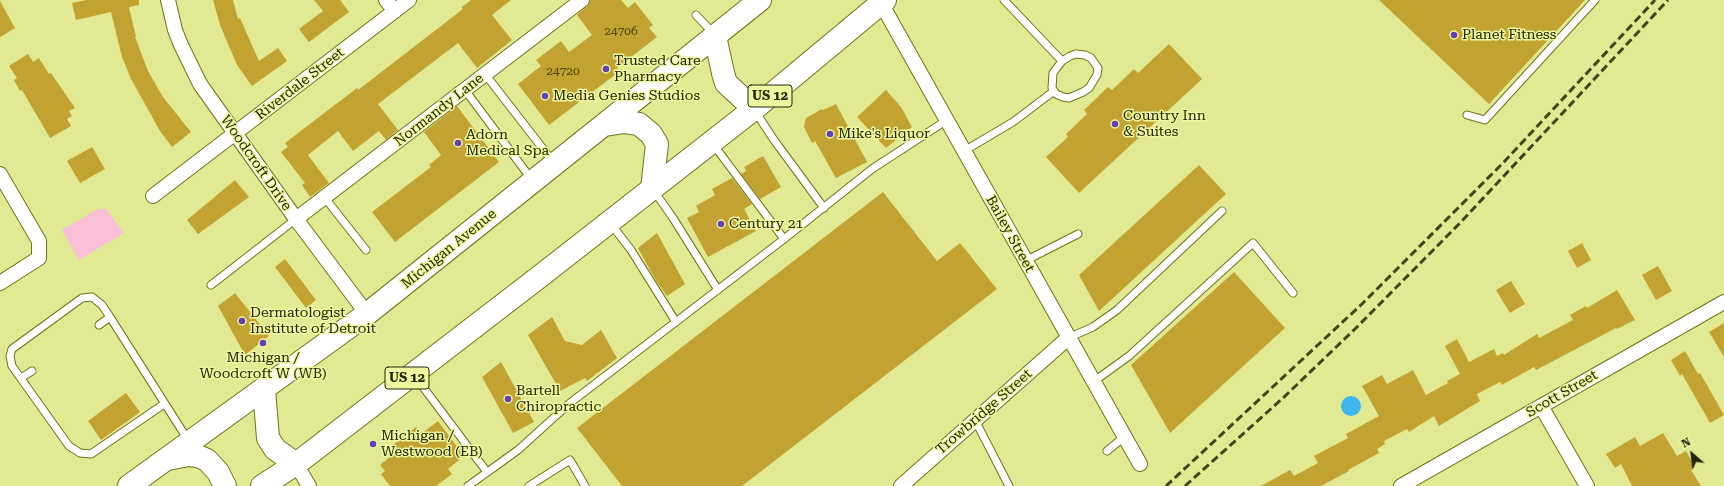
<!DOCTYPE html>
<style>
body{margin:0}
#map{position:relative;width:1724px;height:486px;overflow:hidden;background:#e1ea93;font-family:"Roboto Serif",serif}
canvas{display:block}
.north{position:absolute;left:1672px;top:434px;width:40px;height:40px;-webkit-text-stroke:3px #eef7a0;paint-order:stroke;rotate:332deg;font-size:11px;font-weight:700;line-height:16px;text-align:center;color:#232602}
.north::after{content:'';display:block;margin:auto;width:14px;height:18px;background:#232602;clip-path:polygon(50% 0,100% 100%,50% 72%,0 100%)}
</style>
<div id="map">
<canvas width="1724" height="486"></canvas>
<div class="north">N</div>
</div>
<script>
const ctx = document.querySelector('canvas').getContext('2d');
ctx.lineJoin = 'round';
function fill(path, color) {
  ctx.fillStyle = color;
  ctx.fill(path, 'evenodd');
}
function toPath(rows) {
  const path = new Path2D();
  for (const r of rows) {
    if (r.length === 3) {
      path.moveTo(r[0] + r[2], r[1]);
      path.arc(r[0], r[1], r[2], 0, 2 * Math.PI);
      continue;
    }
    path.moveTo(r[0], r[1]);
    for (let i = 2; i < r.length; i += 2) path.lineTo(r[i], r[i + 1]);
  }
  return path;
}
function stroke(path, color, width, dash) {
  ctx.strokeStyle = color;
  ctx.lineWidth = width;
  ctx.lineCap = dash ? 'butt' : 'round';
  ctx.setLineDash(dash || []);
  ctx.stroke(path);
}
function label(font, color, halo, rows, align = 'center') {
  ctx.font = font + ' "Roboto Serif",serif';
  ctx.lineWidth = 3;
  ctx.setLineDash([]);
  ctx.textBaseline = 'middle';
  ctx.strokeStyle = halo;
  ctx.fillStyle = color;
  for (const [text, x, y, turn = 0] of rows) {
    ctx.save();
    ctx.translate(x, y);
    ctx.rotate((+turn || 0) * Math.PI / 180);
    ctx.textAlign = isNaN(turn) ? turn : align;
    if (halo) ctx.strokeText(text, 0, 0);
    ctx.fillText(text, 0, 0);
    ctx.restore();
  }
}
fill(toPath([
 [98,209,106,209,124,233,79,260,62,230]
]), '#fabfd6');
fill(toPath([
 [1351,406,10]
]), '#3db6ee');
fill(toPath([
 [86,0,139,0,139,5,129,7,136,37,135,37,148,71,163,97,191,132,172,147,160,131,131,79,122,57,111,12,76,20,72,3],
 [213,0,233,0,238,19,240,18,259,61,278,48,287,61,252,86,237,65,220,25],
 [314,0,340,0,349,12,309,42,299,29,323,11],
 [471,0,511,0,492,15,512,40,477,68,458,43,378,104,398,130,386,140,379,131,353,151,338,131,308,155,329,183,310,197,302,185,305,183,281,152,288,147,285,143,357,88,358,90,463,9,462,7],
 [590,0,621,0,628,8,635,2,653,25,649,28,657,37,617,68,620,71,549,125,518,84,541,66,536,60,561,41,569,52,592,35,577,15,587,6],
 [1379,0,1585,0,1489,104],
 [0,1,15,28,0,37],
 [1169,44,1202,79,1079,193,1046,157,1068,137,1066,134,1087,114,1084,110,1108,87,1112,90,1134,69,1138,73],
 [28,54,33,62,39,58,49,74,51,73,75,108,69,111,72,116,67,119,71,126,50,138,22,90,20,91,14,80,17,78,9,66],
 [886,90,901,107,912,127,886,148,857,117],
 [836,104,867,162,836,178,815,141,812,143,804,127,806,118,822,109,823,110],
 [457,106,499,162,395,242,372,212,431,167,429,165,441,155,424,132],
 [92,147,105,169,80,183,67,161],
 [763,156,781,187,760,199,741,174,746,171,744,167],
 [1199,165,1226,194,1099,311,1079,275],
 [732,178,752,204,744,209,756,231,708,257,687,218,699,212,696,206,715,195,712,189],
 [235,180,249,197,198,234,187,220],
 [883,192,937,261,960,243,997,289,742,486,622,486,577,428],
 [657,233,685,284,667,296,655,279,638,248],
 [1582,243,1591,260,1577,268,1568,251],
 [285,259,316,300,306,308,275,267],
 [1658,266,1672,291,1656,300,1642,275],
 [1234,272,1285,328,1170,433,1131,365],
 [1511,281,1525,304,1510,313,1496,290],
 [1617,290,1635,320,1617,329,1616,328,1536,370,1534,367,1502,385,1500,382,1477,394,1480,401,1439,426,1434,416,1409,432,1407,429,1384,441,1385,444,1377,449,1379,453,1348,470,1349,471,1321,486,1261,486,1290,470,1294,476,1318,463,1314,456,1348,438,1346,434,1379,416,1362,386,1382,375,1387,384,1413,370,1426,395,1448,383,1447,381,1460,374,1445,346,1457,339,1469,362,1494,349,1497,356,1503,353,1504,355,1537,334,1539,338,1573,320,1570,315,1586,306,1587,308],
 [235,293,269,336,245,355,218,306],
 [552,317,565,341,582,345,601,330,617,358,587,381,585,378,560,391,528,335],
 [1724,323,1724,357,1709,332],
 [1685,351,1698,374,1700,373,1724,415,1710,423,1682,374,1680,376,1671,360],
 [501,362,534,422,513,433,482,377],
 [126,393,140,412,101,440,88,421],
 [438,421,464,456,448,469,452,474,436,486,390,486,381,474,385,471,380,465,390,457,385,451,416,427,421,434],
 [1663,433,1677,456,1686,451,1695,467,1691,470,1701,486,1632,486,1621,464,1615,468,1606,454,1635,437,1640,446]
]), '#c2a331');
const lane = toPath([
 [1004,0,1062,61],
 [696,15,714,34],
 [1076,54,1085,55,1091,58,1098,68,1097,75,1089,88,1083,92,1069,98,1063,97,1056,94,1052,88,1053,73,1062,61,1070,56,1076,54],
 [485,74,554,163],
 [465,90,532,180],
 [755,111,774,140,824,208],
 [1467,115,1485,120,1595,0],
 [713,144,784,239],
 [964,151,1013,122,1054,91],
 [654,191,673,218,718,290],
 [325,198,366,250],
 [611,224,631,250,676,322],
 [1025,261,1078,234],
 [211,285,296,219],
 [99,325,110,317],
 [1068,338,1093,327,1117,310,1222,211],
 [414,375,487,472],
 [21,378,32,371],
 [1093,382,1129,356,1253,243,1293,293],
 [164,404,91,454,80,453,69,446,12,366,10,356,12,349,82,298,92,297,102,305,110,317,188,440],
 [975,420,1009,486],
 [1107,451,1124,437],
 [468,486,518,450,570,403,784,239,872,169,947,120],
 [529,486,570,460,585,486]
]);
const street = toPath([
 [168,0,175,30,181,45,200,84,296,219,367,314],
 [386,0,395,11],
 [881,3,1140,464],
 [0,174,39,241,39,258,0,283],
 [153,196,409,0],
 [296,219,582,0],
 [1541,406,1587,486],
 [296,464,309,486],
 [901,486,1068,338],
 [1401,486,1724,302]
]);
const primary = toPath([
 [715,36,723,73,726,83,754,109],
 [605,125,624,122,639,124,651,134,657,144,652,189],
 [264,389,268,438,275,449,296,464],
 [168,459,188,455,198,456,207,460,218,472,225,486],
 [129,486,367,314,760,0],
 [262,486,296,464,543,274,754,109,885,0]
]);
stroke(lane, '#6e7419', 9);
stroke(street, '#6e7419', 16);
stroke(primary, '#6e7419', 24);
stroke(lane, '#fff', 7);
stroke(street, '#fff', 14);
stroke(primary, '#fff', 22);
stroke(toPath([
 [1166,486,1362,304,1503,163,1655,0],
 [1185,486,1283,398,1356,328,1460,223,1668,0]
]), '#414519', 3, [8, 4]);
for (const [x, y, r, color] of [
 [1454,35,4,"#653fb7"],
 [606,69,4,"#653fb7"],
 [545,96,4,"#653fb7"],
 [1115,124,4,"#653fb7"],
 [830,134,4,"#653fb7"],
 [458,143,4,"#653fb7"],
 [721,224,4,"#653fb7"],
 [242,321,4,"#653fb7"],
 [263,343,4,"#653fb7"],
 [508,399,4,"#653fb7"],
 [373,444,4,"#653fb7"]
]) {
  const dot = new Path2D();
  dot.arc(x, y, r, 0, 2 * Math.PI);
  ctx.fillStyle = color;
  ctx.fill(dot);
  stroke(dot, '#eef7a0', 1.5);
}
label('12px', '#4b450e', null, [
 ["24706",621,31],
 ["24720",563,71]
]);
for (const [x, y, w] of [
 [770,96,44],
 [407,378,44]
]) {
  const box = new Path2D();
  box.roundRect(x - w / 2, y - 11, w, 22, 3);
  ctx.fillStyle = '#eef7a0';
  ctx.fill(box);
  stroke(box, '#232602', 1);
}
label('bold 13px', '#232602', null, [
 ["US 12",770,96],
 ["US 12",407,378]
]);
label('14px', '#232602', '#eef7a0', [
 ["Planet Fitness",1462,35],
 ["Trusted Care",614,61],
 ["Pharmacy",614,77],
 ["Media Genies Studios",553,96],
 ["Country Inn",1123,116],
 ["& Suites",1123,132],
 ["Mike's Liquor",838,134],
 ["Adorn",466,135],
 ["Medical Spa",466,151],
 ["Century 21",729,224],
 ["Dermatologist",250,313],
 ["Institute of Detroit",250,329],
 ["Michigan /",263,358,"center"],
 ["Woodcroft W (WB)",263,374,"center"],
 ["Bartell",516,391],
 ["Chiropractic",516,407],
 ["Michigan /",381,436],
 ["Westwood (EB)",381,452]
], 'left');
label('14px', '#232602', '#eef7a0', [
 ["Riverdale Street",300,84,-38],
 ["Normandy Lane",439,110,-38],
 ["Woodcroft Drive",256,163,55],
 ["Bailey Street",1010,234,61],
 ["Michigan Avenue",449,249,-39],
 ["Scott Street",1562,394,-30],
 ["Trowbridge Street",984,412,-41]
]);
</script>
